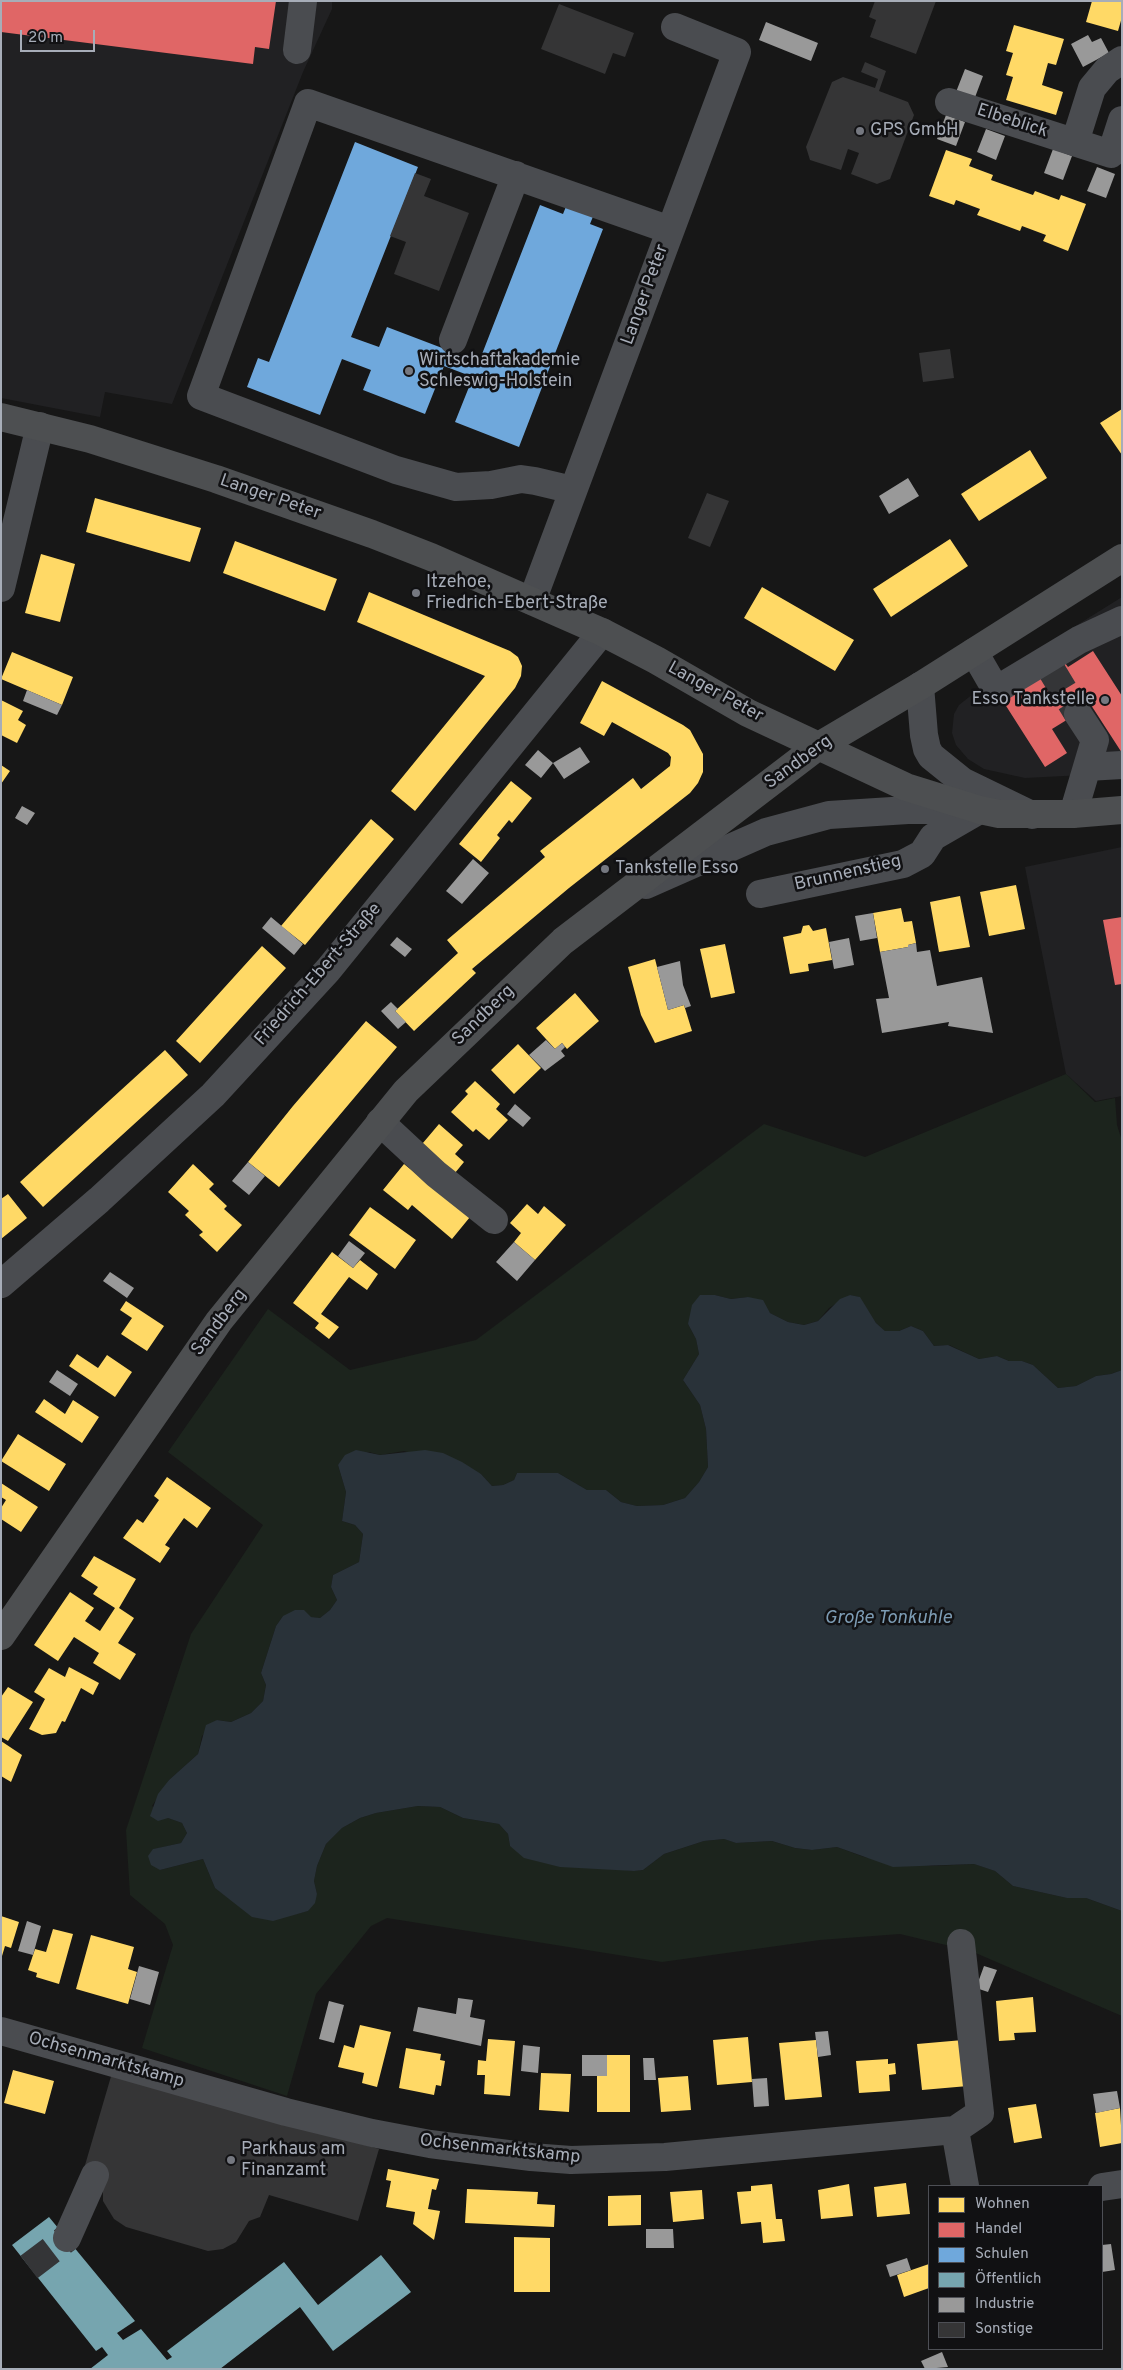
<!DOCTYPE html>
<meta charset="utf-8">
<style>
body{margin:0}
#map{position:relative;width:1123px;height:2370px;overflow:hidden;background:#171717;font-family:Overpass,sans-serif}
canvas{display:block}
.frame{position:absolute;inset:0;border:2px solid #a7adb8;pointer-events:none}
.legend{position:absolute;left:928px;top:2185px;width:175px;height:165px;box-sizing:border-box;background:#111113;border:1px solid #4d4f55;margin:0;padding:6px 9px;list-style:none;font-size:15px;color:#a7adb8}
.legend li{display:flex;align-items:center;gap:10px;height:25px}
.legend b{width:25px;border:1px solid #4d4f55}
.scale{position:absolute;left:20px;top:30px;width:75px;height:22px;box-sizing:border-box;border:2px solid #a7adb8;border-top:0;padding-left:6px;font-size:15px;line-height:18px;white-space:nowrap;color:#a7adb8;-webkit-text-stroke:4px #111113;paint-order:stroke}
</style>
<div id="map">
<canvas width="1123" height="2370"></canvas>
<div class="frame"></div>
<ul class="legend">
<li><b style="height:14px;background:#ffd966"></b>Wohnen</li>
<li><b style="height:14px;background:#e06666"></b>Handel</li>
<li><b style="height:14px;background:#6fa8dc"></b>Schulen</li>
<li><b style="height:14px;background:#76a5af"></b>Öffentlich</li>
<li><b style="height:14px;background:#999"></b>Industrie</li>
<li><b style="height:14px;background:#353536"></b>Sonstige</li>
</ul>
<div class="scale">20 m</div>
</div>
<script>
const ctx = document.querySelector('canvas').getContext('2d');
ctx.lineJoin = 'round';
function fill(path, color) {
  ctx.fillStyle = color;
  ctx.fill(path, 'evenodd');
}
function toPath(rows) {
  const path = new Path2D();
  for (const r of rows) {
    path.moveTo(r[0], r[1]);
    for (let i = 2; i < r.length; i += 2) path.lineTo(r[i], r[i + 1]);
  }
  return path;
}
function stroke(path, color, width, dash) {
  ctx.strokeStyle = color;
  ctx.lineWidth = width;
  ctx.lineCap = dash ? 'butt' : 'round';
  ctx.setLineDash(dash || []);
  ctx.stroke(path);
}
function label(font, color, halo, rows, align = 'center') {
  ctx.font = font + ' Overpass,sans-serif';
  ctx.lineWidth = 5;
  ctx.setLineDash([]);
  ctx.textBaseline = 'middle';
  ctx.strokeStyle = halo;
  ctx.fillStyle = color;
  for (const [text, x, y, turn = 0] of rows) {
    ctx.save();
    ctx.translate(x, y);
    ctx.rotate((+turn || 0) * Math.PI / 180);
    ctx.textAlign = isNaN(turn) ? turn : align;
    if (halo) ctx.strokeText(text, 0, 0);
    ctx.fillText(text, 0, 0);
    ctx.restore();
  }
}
fill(toPath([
 [1,1,332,1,332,9,303,72,172,404,105,392,100,417,1,398],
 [1122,597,1122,773,1025,778,984,769,968,759,956,745,952,733,954,714,959,705,997,675],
 [1122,847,1122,1096,1096,1101,1066,1074,1025,867]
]), '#212123');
fill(toPath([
 [1066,1074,1095,1102,1115,1098,1117,1125,1122,1141,1122,1370,1111,1374,1096,1376,1076,1386,1058,1388,1033,1365,1022,1361,1009,1361,997,1356,979,1359,949,1345,934,1346,923,1331,911,1326,899,1331,885,1331,876,1323,859,1297,850,1295,829,1308,818,1321,804,1325,788,1322,770,1313,748,1297,731,1299,715,1295,688,1324,696,1339,699,1354,683,1380,700,1405,706,1429,708,1467,699,1482,685,1498,663,1505,637,1506,621,1502,606,1490,587,1490,558,1473,517,1473,514,1480,503,1485,492,1486,481,1474,404,1451,380,1455,369,1452,338,1465,346,1492,342,1521,355,1525,363,1534,359,1562,333,1575,331,1587,337,1600,330,1610,320,1618,283,1616,276,1626,261,1673,266,1685,263,1701,251,1713,231,1722,217,1720,202,1736,198,1754,169,1780,152,1806,168,1818,182,1823,187,1833,181,1843,154,1849,160,1870,203,1859,215,1888,233,1901,292,1915,308,1911,317,1894,314,1881,317,1866,326,1844,342,1828,360,1818,376,1813,418,1806,440,1807,463,1818,499,1824,508,1834,510,1846,608,1868,633,1871,643,1870,664,1854,704,1841,724,1839,736,1843,772,1841,795,1848,812,1850,837,1847,864,1857,932,1866,974,1864,995,1871,1013,1886,1067,1898,1086,1898,1122,1911,1122,2016,971,1951,900,1934,820,1940,662,1962,387,1918,371,1926,316,1994,287,2096,142,2048,173,1945,165,1924,130,1895,126,1830,191,1634,263,1525,168,1452,268,1309,350,1370,476,1340,764,1124,865,1157]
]), '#1c241d');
fill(toPath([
 [700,1295,715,1295,731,1299,748,1297,763,1300,770,1313,788,1322,804,1325,818,1321,840,1299,850,1295,860,1297,876,1323,885,1331,899,1331,911,1326,923,1331,934,1346,948,1345,979,1359,997,1356,1009,1361,1022,1361,1033,1365,1058,1388,1076,1386,1096,1376,1111,1374,1122,1370,1122,1911,1086,1898,1067,1898,1013,1886,995,1871,974,1864,893,1867,837,1847,812,1850,795,1848,772,1841,736,1843,724,1839,704,1841,664,1854,643,1870,634,1871,560,1867,524,1858,510,1846,508,1834,499,1824,463,1818,440,1807,418,1806,376,1813,360,1818,342,1828,326,1844,317,1866,314,1881,317,1894,315,1903,308,1911,273,1921,252,1917,215,1888,203,1859,160,1870,151,1865,148,1856,153,1849,181,1843,187,1833,182,1823,168,1818,158,1821,150,1816,158,1794,169,1780,198,1754,206,1725,217,1720,231,1722,251,1713,263,1701,266,1685,261,1673,276,1626,283,1616,295,1610,304,1610,311,1617,320,1618,330,1610,337,1600,331,1587,333,1575,359,1562,363,1534,355,1525,342,1521,346,1492,338,1465,345,1455,356,1450,380,1455,425,1450,443,1453,462,1462,481,1474,492,1486,503,1485,514,1480,517,1473,558,1473,587,1490,606,1490,621,1502,637,1506,663,1505,685,1498,699,1482,708,1467,706,1429,700,1405,683,1380,699,1354,696,1339,688,1324,692,1305]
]), '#293239');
fill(toPath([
 [1092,1,1122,1,1122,17,1118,31,1086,22],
 [1014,25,1064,39,1056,65,1048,63,1042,85,1063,92,1056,115,1006,100,1013,77,1006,75,1013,53,1006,51],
 [946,150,972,159,969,166,993,175,991,180,1033,195,1035,191,1059,200,1061,195,1086,204,1068,251,1043,241,1046,235,1022,226,1020,231,977,215,980,209,956,200,954,205,929,196],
 [1122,409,1122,455,1100,423],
 [1030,450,1047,478,979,521,961,494],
 [95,498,201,528,190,562,86,532],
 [950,539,968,566,891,617,873,589],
 [235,541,337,579,325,611,223,573],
 [41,554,75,564,60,622,25,613],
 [762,587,854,640,835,671,744,618],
 [369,592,510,651,518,657,522,666,521,676,515,688,415,811,391,791,485,676,357,622],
 [12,652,73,677,62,705,1,679],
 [602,681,683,725,690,730,703,754,703,772,698,783,690,793,569,888,472,969,476,973,414,1031,395,1011,458,953,447,940,545,857,540,851,633,778,641,789,670,766,671,757,668,753,612,722,604,736,580,723],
 [1,700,23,711,18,720,26,725,17,743,1,735],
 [1,765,10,771,1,784],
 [511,781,532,798,512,823,509,820,497,835,500,838,481,862,459,844],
 [371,819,394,839,305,945,281,926],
 [1016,885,1025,929,989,936,980,892],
 [960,896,970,947,939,952,930,902],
 [901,908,904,922,912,921,916,943,908,945,908,947,880,952,873,913],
 [809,925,813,931,826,928,832,960,808,964,809,971,790,974,783,937,801,933,803,926],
 [725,944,735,993,711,998,700,949],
 [262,946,286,968,200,1063,176,1041],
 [655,959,668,1010,684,1005,692,1031,655,1043,641,1015,628,967],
 [575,993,599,1021,567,1049,562,1043,555,1049,536,1028],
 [366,1021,397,1047,279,1187,248,1162,293,1106],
 [518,1044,541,1068,514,1094,491,1070],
 [165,1050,188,1075,43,1207,20,1182],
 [475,1081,500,1104,496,1109,508,1120,489,1140,476,1129,473,1132,451,1112,468,1094,465,1091],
 [439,1124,463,1145,455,1154,464,1162,450,1179,417,1150],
 [193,1164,214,1184,209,1189,227,1206,224,1209,242,1225,217,1252,199,1235,203,1232,185,1215,189,1211,168,1192],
 [404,1164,470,1217,452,1239,412,1205,408,1210,383,1190],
 [8,1194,27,1218,1,1239,1,1199],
 [527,1204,538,1214,544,1206,566,1225,535,1260,514,1242,521,1233,510,1223],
 [370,1207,416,1240,395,1269,349,1235],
 [332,1252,353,1268,360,1260,378,1274,367,1290,349,1277,321,1314,339,1327,329,1339,315,1328,319,1323,293,1303],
 [126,1301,164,1326,147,1351,121,1334,132,1318,120,1310],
 [77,1354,98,1368,107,1355,132,1372,115,1397,69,1366],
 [44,1399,65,1414,73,1400,99,1417,82,1443,35,1412],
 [18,1434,66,1464,49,1491,1,1461],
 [167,1477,211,1508,197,1528,184,1518,165,1545,170,1548,160,1563,123,1538,137,1519,143,1523,159,1500,154,1496],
 [1,1483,38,1507,21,1532,1,1519,1,1508,6,1500,1,1497],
 [94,1556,136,1579,119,1608,134,1618,118,1643,136,1654,120,1680,93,1663,99,1653,74,1637,58,1661,34,1645,70,1592,94,1608,85,1621,100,1631,115,1608,93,1594,98,1587,81,1576],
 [69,1667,99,1683,93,1695,81,1688,65,1722,62,1721,56,1733,42,1735,29,1729,45,1699,34,1692,49,1668,65,1677],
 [8,1687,33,1702,8,1741,1,1737,1,1697],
 [1,1741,22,1755,11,1782,1,1776],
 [1,1916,19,1922,11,1948,5,1946,2,1956],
 [53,1929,73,1934,59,1984,36,1977,37,1973,28,1970,35,1949,46,1952],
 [91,1935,134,1947,128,1969,137,1972,128,2004,76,1989],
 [1033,1997,1036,2032,1014,2033,1015,2040,999,2041,996,2001],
 [360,2025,391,2032,377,2087,362,2083,364,2073,338,2067,344,2045,354,2048],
 [748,2037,752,2082,717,2085,713,2040],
 [488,2039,515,2041,510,2096,484,2094,485,2075,477,2075,478,2060,486,2061],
 [816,2040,822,2097,785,2100,779,2043],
 [963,2040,968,2086,922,2090,917,2044],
 [406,2048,441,2054,440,2060,445,2061,441,2086,436,2085,434,2095,399,2088],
 [607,2055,630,2055,630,2112,597,2112,597,2076,607,2076],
 [888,2059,888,2064,895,2063,896,2074,889,2075,890,2091,859,2093,856,2061],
 [13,2070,54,2081,45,2114,4,2103],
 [541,2073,571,2074,569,2112,539,2110],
 [688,2076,691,2110,661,2112,658,2078],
 [1036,2104,1042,2138,1014,2143,1008,2108],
 [1120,2108,1122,2143,1100,2147,1095,2113],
 [388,2169,439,2179,436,2190,432,2189,428,2209,440,2211,434,2240,413,2224,415,2212,386,2207,391,2181,386,2180],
 [906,2183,910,2214,877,2217,874,2187],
 [772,2184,776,2219,782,2219,785,2241,763,2243,761,2222,741,2224,737,2192,751,2191,751,2186],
 [849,2184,853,2216,821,2219,818,2190],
 [467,2189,538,2192,537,2204,555,2205,554,2227,465,2223],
 [702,2190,704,2219,673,2222,670,2192],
 [641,2195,641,2225,608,2226,608,2196],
 [514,2237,550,2238,550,2292,514,2292],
 [929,2264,929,2288,904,2297,897,2275]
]), '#ffd966');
fill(toPath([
 [1,1,276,1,269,49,255,47,253,64,1,32],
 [1093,651,1122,696,1122,753,1091,705,1052,729,1067,753,1045,767,1001,698,1062,659,1068,667],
 [1122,917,1122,984,1115,985,1103,920]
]), '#e06666');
fill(toPath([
 [355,142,418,167,351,337,379,347,387,327,450,351,449,355,477,367,540,205,563,214,567,204,594,214,590,224,603,229,519,447,455,422,473,377,444,366,425,414,363,390,371,370,342,359,320,415,247,387,258,358,269,362]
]), '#6fa8dc');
fill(toPath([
 [49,2217,135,2321,117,2333,123,2340,141,2329,167,2360,172,2357,167,2351,284,2262,318,2305,381,2255,411,2292,333,2351,300,2307,220,2369,90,2369,108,2355,102,2347,96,2351,12,2245]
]), '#76a5af');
fill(toPath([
 [766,22,818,43,811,61,759,40],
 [1088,35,1092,42,1101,38,1109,53,1083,67,1071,44],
 [965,69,983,76,974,100,956,92],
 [946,115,965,122,956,146,937,139],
 [986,129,1005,136,996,160,977,152],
 [1053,149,1072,156,1063,180,1044,173],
 [1097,167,1115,174,1106,198,1087,191],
 [908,478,919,496,889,514,879,496],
 [27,690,62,705,57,715,23,701],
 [580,747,590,762,564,779,553,763],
 [538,750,553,763,541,778,525,765],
 [22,806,35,813,27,825,15,818],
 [473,859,489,873,462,904,446,891],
 [873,913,877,938,860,941,855,916],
 [271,917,303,944,294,955,262,928],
 [397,937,412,949,405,957,390,945],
 [849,938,854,965,834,969,829,942],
 [916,943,917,952,930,950,937,986,982,977,993,1033,948,1026,949,1022,882,1033,876,999,889,998,880,952,908,947,908,945],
 [680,961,683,985,691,1006,685,1008,684,1005,668,1010,657,967],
 [391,1002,398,1009,395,1011,406,1022,398,1029,381,1011],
 [546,1040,555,1049,562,1043,565,1047,561,1051,565,1056,545,1071,529,1055],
 [515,1104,531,1118,523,1127,507,1114],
 [248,1162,265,1176,249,1195,232,1181],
 [349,1241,365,1253,353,1268,338,1256],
 [514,1242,535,1260,517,1281,496,1262],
 [110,1272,134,1288,127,1298,103,1281],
 [57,1370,78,1384,70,1396,49,1382],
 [27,1921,41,1926,33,1955,18,1951],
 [139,1966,159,1972,150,2005,130,1999],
 [984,1966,997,1970,988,1992,976,1988],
 [458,1998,473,2000,470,2017,485,2020,481,2046,413,2031,418,2007,456,2014],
 [329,2001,344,2005,334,2043,319,2039],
 [828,2031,831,2055,818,2057,815,2032],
 [523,2045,540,2047,538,2073,521,2071],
 [582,2055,607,2055,607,2076,582,2076],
 [643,2058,654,2058,656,2080,644,2080],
 [767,2078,769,2106,754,2107,752,2079],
 [1117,2091,1120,2108,1096,2113,1093,2094],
 [646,2229,673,2229,674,2248,646,2248],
 [1111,2244,1115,2270,1102,2272,1102,2245],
 [907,2258,911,2270,890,2277,886,2265],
 [942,2352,948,2367,925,2369,921,2361]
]), '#999');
fill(toPath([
 [875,1,936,1,916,54,870,37,876,20,869,17],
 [559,4,634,33,625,57,613,53,605,74,541,49],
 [865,62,886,71,879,91,908,102,914,115,890,179,877,184,851,174,859,153,848,149,841,170,810,160,806,147,832,82,843,77,875,88,878,79,861,72],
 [415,173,431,179,424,196,469,213,439,291,394,274,406,242,390,236],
 [950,349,954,378,923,382,919,353],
 [707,493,729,501,710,547,688,538],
 [112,2073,379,2149,358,2221,269,2195,260,2217,249,2221,236,2242,223,2249,208,2251,126,2227,114,2219,103,2201,103,2191,83,2172]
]), '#353536');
stroke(toPath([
 [1049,666,1078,714],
 [29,2267,67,2238]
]), '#343537', 28, [28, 14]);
stroke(toPath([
 [297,50,303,1],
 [949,102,1111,154,1122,120],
 [1075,142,1092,88,1107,70,1122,60],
 [453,340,516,175],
 [573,490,535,481,521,479,491,485,456,487,396,470,201,396,308,103,670,230],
 [1,588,40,426],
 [532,601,737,52,675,27],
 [974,652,996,690,1079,640,1122,620],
 [920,686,924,735,927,749,931,756,962,781,1032,815],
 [1087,767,1122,765],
 [1073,814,1095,740,1078,714],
 [646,885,766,832,829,815,908,810,970,810],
 [760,894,903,864,922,854,933,837,978,811],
 [380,1122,436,1174,494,1220],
 [1,1284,99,1200,213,1095,328,970,602,632],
 [1,2031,286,2112,372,2133,430,2144,531,2157,571,2160,665,2157,955,2130,965,2186],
 [955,2130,980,2113,961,1943],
 [1102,2187,1122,2184],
 [67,2238,95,2175]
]), '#4a4c50', 28);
stroke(toPath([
 [1,417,90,439,216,479,372,534,431,557,602,632,656,660,748,713,906,787,980,810,999,814,1073,814,1122,810],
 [1,1636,219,1321,406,1091,563,941,817,747,920,686,1122,558]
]), '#4d4f51', 28);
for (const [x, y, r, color] of [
 [860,131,5,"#757880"],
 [409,371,5,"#757880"],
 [416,593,5,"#757880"],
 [1105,700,5,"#757880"],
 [605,869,5,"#757880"],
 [231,2160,5,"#757880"]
]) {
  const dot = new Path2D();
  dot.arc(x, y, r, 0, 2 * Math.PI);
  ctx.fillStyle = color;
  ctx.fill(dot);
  stroke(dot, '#111113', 2);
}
label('18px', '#a7adb8', '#111113', [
 ["Elbeblick",1012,122,18],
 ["Langer Peter",646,295,-70],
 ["Langer Peter",270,498,19],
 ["Langer Peter",715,693,29],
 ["Sandberg",799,763,-36],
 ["Brunnenstieg",848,874,-13],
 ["Friedrich-Ebert-Straße",319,975,-49],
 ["Sandberg",484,1016,-44],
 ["Sandberg",220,1323,-53],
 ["Ochsenmarktskamp",106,2061,16],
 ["Ochsenmarktskamp",500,2150,6]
]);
label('18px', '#a7adb8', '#111113', [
 ["GPS GmbH",870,131],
 ["Wirtschaftakademie",419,361],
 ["Schleswig-Holstein",419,382],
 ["Itzehoe,",426,583],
 ["Friedrich-Ebert-Straße",426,604],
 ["Esso Tankstelle",1095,700,"right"],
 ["Tankstelle Esso",615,869],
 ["Parkhaus am",241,2150],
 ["Finanzamt",241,2171]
], 'left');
label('italic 19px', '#7d9cb4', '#111113', [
 ["Große Tonkuhle",888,1619]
]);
</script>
